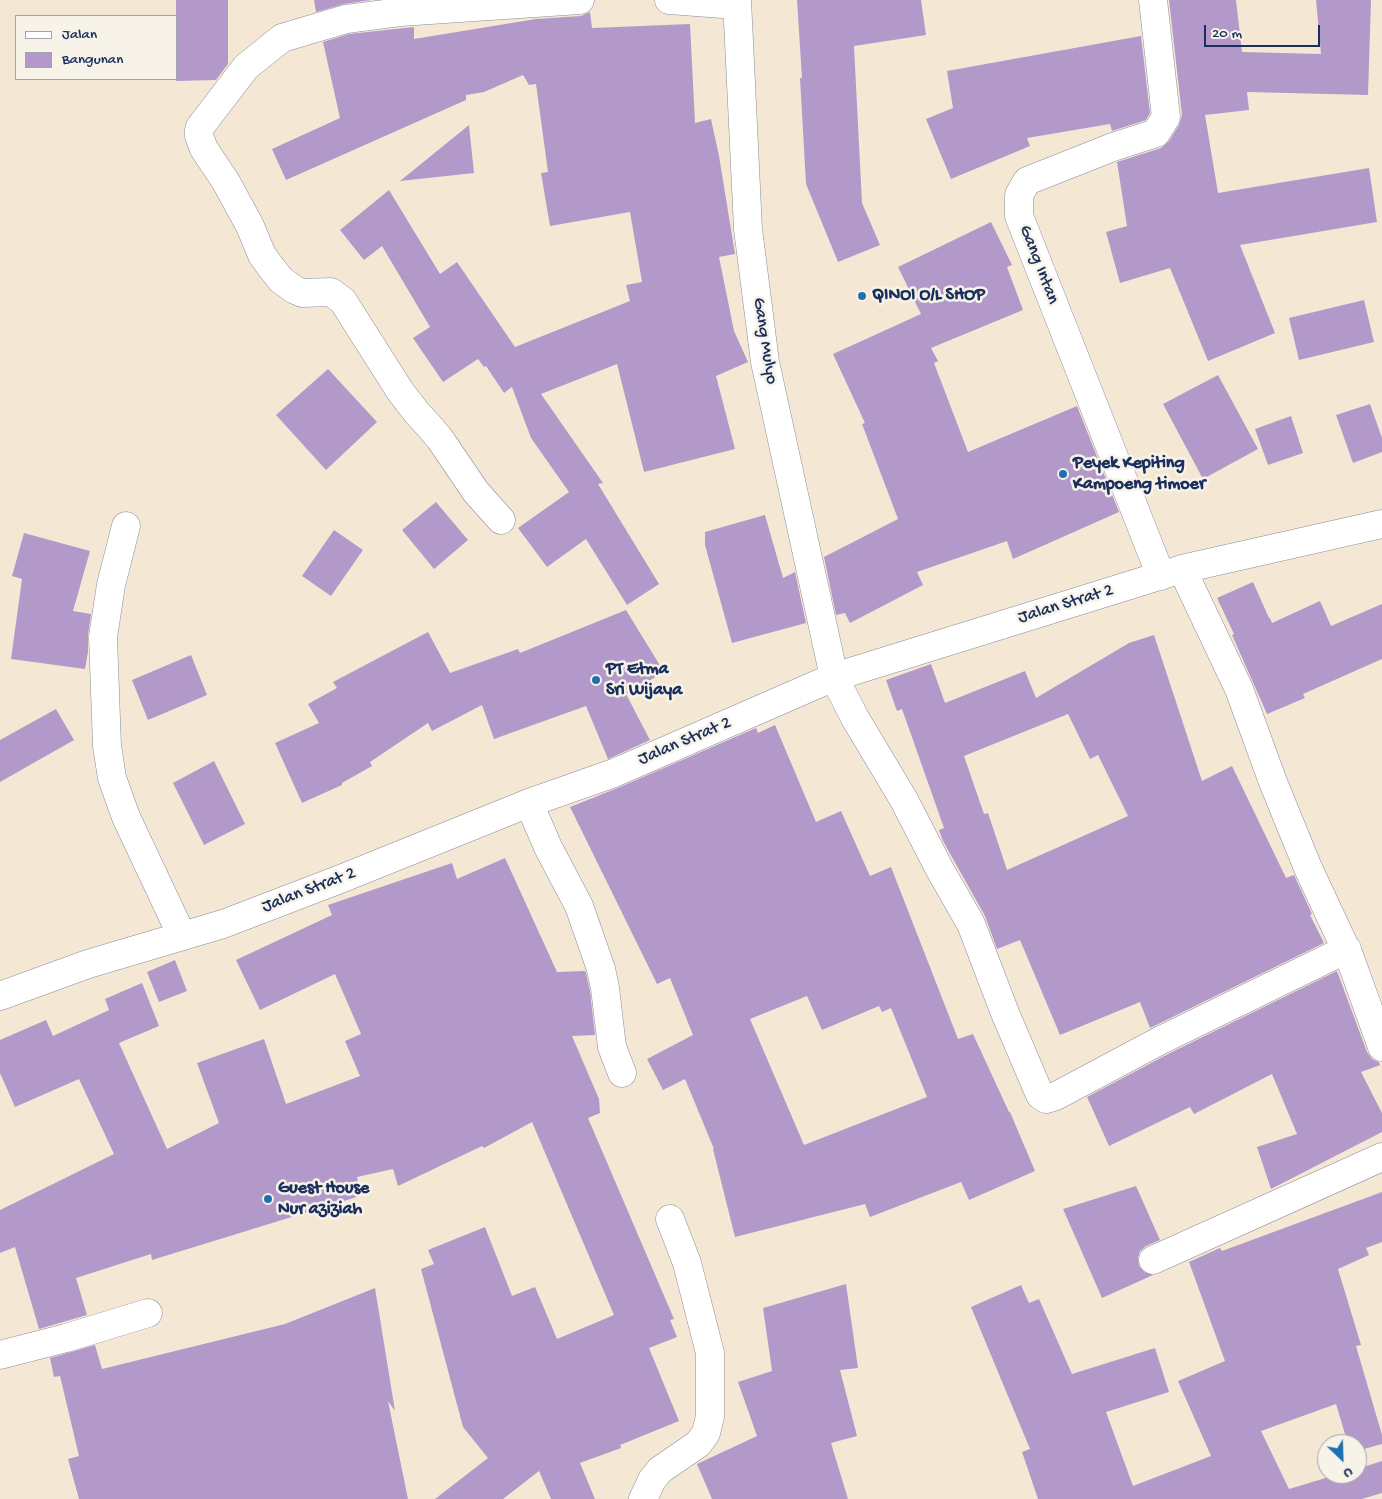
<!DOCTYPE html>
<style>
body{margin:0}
#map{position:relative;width:1382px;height:1499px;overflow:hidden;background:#f4e8d5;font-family:"Gochi Hand",sans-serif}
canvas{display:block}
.legend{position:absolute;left:15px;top:15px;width:162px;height:65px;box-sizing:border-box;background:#f7f3e8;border:1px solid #9fa5b1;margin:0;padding:6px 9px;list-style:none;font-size:15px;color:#1b2f5e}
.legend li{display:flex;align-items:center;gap:10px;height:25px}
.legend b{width:25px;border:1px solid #9fa5b1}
.north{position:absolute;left:1317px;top:1434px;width:50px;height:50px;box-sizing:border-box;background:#f7f3e8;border:1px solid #9fa5b1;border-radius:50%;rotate:156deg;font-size:14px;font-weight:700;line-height:20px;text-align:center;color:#1b2f5e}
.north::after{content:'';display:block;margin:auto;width:18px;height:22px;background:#1f6fb2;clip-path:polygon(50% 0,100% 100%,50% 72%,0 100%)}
.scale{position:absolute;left:1204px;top:25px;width:116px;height:22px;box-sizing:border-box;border:2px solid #1b2f5e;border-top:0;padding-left:6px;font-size:15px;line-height:18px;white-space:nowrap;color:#1b2f5e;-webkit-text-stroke:4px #f7f3e8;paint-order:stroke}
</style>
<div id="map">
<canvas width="1382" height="1499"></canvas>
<ul class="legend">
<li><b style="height:6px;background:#fff"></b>Jalan</li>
<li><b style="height:14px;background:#b399c9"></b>Bangunan</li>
</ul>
<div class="north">U</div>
<div class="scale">20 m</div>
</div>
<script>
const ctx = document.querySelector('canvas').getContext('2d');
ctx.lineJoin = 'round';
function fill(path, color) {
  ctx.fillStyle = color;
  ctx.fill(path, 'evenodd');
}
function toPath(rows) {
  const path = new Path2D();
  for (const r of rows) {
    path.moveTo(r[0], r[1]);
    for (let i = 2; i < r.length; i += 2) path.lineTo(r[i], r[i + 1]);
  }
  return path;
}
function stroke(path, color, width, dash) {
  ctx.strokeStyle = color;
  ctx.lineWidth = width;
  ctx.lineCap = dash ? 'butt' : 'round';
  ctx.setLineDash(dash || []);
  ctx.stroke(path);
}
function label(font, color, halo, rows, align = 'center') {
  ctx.font = font + ' "Gochi Hand",sans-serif';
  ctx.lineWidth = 5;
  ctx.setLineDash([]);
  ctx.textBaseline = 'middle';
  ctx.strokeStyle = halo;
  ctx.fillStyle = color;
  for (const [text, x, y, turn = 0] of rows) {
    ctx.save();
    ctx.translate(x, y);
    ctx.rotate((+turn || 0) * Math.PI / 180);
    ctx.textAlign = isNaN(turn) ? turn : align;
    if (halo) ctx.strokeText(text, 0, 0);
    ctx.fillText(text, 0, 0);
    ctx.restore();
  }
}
fill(toPath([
 [176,0,228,0,228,64,216,80,176,81],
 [314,0,371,0,344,4,316,12],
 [797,0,921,0,926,35,854,46,862,203,880,245,838,262,806,184,800,78,802,78],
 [1169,0,1236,0,1242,52,1321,54,1316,0,1371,0,1368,95,1247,92,1249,110,1205,115,1218,193,1369,168,1377,222,1240,245,1275,333,1208,361,1170,268,1120,283,1106,232,1127,226,1117,162,1161,148,1169,141,1179,125,1182,115],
 [590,12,592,28,690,24,695,123,711,119,719,156,735,254,719,257,734,331,748,362,716,376,735,449,644,472,617,364,541,394,603,483,598,484,659,584,627,605,586,539,547,567,518,528,569,492,531,438,512,387,504,393,486,366,484,367,478,359,443,382,413,338,430,327,382,246,364,260,340,230,389,190,440,274,457,262,515,347,630,301,626,285,642,282,630,212,550,226,541,173,548,172,536,84,529,85,523,75,484,92,466,95,466,100,286,180,272,149,340,118,323,42,349,34,414,27,414,39,536,19,581,16],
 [1141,36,1150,113,1146,120,1112,131,1110,124,1027,138,1030,146,951,179,926,119,953,108,947,71],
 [469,125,474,173,400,181],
 [991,222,1012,265,1007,267,1023,310,931,348,938,361,934,363,968,452,1077,406,1119,512,1013,559,1007,541,917,572,923,585,850,623,845,613,836,615,824,557,898,519,862,424,865,423,833,354,921,314,898,267],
 [1364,300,1374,342,1299,360,1289,318],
 [328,369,377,422,326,470,276,415],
 [1218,375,1258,449,1203,479,1163,404],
 [1370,404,1382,438,1382,452,1353,463,1336,415],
 [1291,416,1303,453,1268,465,1255,429],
 [436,502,468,540,434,569,402,530],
 [765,515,783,578,795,572,806,623,732,643,705,545,705,532],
 [334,530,363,550,331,596,302,576],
 [24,533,90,551,73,611,91,614,88,635,88,652,85,669,11,659,22,579,12,576],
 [1253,582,1269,618,1270,618,1272,623,1320,601,1331,626,1382,604,1382,659,1303,694,1305,698,1267,714,1232,635,1234,634,1217,598],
 [626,610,664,672,626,694,650,740,608,759,586,706,494,739,482,705,432,731,428,723,370,762,372,766,342,783,342,785,302,803,275,743,319,723,308,704,337,688,333,682,428,632,450,673,518,649,520,653],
 [1154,635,1202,781,1232,766,1286,878,1294,875,1312,914,1310,915,1324,943,1150,1028,1140,1002,1060,1035,1020,940,997,949,985,916,943,841,939,830,944,828,902,709,897,711,886,680,931,664,945,703,1025,671,1036,698,1129,643],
 [1068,714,1090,759,1098,755,1128,816,1007,870,988,813,984,814,964,756],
 [191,655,207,695,148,720,132,680],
 [56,709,74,740,0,782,0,740],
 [775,725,816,822,841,811,870,876,891,867,958,1039,973,1034,1009,1112,1010,1112,1035,1171,969,1200,961,1182,870,1217,865,1204,735,1237,713,1149,714,1149,685,1079,663,1090,647,1059,693,1035,670,978,657,984,570,807,620,787,756,728,758,733],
 [807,996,822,1030,879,1006,882,1012,891,1008,927,1097,804,1145,750,1019],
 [214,761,245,824,204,845,173,783],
 [505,858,557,972,585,971,586,973,590,991,595,1035,572,1036,599,1099,600,1113,588,1118,674,1319,670,1320,677,1337,649,1348,679,1421,620,1445,621,1448,580,1463,595,1499,551,1499,539,1471,503,1499,435,1499,488,1458,463,1427,421,1269,434,1264,428,1250,485,1227,512,1296,535,1287,557,1339,614,1315,532,1122,484,1148,482,1146,398,1186,393,1169,357,1177,360,1196,152,1260,151,1254,76,1278,87,1315,39,1329,15,1247,0,1253,0,1210,114,1154,79,1079,15,1107,0,1073,0,1040,46,1020,53,1036,109,1010,105,999,142,983,159,1026,119,1043,167,1149,219,1123,197,1063,264,1039,286,1104,360,1076,345,1041,361,1034,335,974,260,1010,236,960,332,915,328,905,452,863,457,879],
 [175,960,187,991,159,1002,147,972],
 [1337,971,1367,1052,1372,1059,1379,1062,1380,1065,1361,1072,1382,1113,1382,1132,1271,1189,1257,1147,1297,1134,1272,1074,1194,1114,1190,1107,1109,1146,1087,1097,1168,1054],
 [1136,1186,1160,1240,1146,1246,1140,1251,1138,1258,1139,1266,1144,1272,1153,1275,1102,1298,1063,1209],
 [1382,1192,1382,1242,1366,1248,1369,1255,1338,1269,1361,1345,1356,1346,1382,1435,1382,1444,1357,1451,1357,1444,1348,1444,1336,1404,1261,1431,1289,1489,1339,1474,1357,1474,1357,1469,1382,1461,1382,1493,1362,1499,1038,1499,1022,1452,1030,1449,971,1307,1021,1285,1029,1303,1039,1299,1072,1374,1155,1348,1169,1392,1106,1412,1133,1486,1211,1456,1178,1381,1225,1361,1189,1262,1220,1248,1222,1251],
 [846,1284,858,1368,840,1370,857,1436,831,1443,848,1499,712,1499,697,1464,757,1436,738,1382,772,1371,763,1308],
 [375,1288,395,1411,388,1401,408,1499,79,1499,68,1459,79,1456,60,1376,54,1377,50,1358,95,1345,102,1369,285,1324]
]), '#b399c9');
const minor = toPath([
 [669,0,737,5],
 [737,0,748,229,765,362,834,677,855,718,904,800,939,868,971,924,1005,1013,1040,1095,1046,1099,1056,1096,1161,1040,1347,949],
 [1153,0,1166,117,1156,133,1113,147,1027,181,1019,195,1019,216,1161,576],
 [501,520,476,492,440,439,429,426,417,413,400,391,343,301,331,292,302,293,295,290,281,280,270,266,262,255,250,226,226,182,204,149,199,136,199,131,200,127,246,67,282,38,346,19,400,12,580,0],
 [126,526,111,585,103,637,107,746,112,778,126,817,182,936],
 [1182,569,1239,689,1273,782,1308,868,1350,958,1382,1047],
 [529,803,548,847,579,906,601,969,605,988,612,1047,622,1073],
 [0,996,88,964,223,924,338,880,529,803,614,773,834,677,1182,569,1382,524],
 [1153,1260,1382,1157],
 [0,1355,66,1338,148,1313],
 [643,1499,652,1480,660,1470,698,1444,706,1433,710,1416,710,1353,687,1263,670,1219]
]);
stroke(minor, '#888c9a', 29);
stroke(minor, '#fff', 28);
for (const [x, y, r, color] of [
 [862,296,5,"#1f6fb2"],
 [1063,474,5,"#1f6fb2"],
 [596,680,5,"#1f6fb2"],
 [268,1199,5,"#1f6fb2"]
]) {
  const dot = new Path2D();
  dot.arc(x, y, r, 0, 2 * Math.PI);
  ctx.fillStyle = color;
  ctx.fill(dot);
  stroke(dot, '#f7f3e8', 2);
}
label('18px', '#1b2f5e', '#f7f3e8', [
 ["Gang Intan",1038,265,69],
 ["Gang Mulyo",764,341,81],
 ["Jalan Strat 2",1066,605,-17],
 ["Jalan Strat 2",685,742,-23],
 ["Jalan Strat 2",309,891,-21]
]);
label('bold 18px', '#1b2f5e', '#f7f3e8', [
 ["QINOI O/L SHOP",872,296],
 ["Peyek Kepiting",1073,464],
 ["Kampoeng timoer",1073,485],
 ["PT Etma",606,670],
 ["Sri Wijaya",606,691],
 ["Guest House",278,1189],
 ["Nur aziziah",278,1210]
], 'left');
</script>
